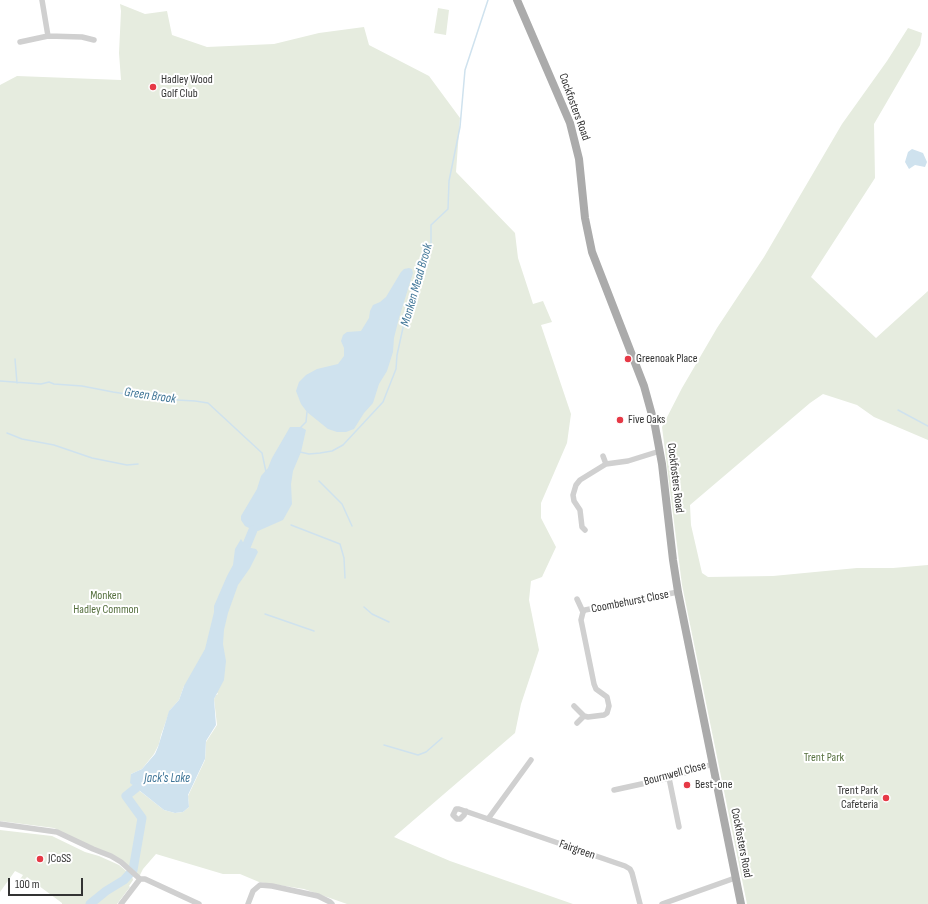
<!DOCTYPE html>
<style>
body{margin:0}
#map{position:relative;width:928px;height:904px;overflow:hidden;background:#fff;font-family:"Sofia Sans Condensed",sans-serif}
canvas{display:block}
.scale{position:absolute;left:8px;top:878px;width:75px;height:18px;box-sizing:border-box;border:2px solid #333;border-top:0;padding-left:5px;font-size:12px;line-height:14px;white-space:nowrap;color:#333;-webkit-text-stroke:3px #fff;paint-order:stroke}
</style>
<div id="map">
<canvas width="928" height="904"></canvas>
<div class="scale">100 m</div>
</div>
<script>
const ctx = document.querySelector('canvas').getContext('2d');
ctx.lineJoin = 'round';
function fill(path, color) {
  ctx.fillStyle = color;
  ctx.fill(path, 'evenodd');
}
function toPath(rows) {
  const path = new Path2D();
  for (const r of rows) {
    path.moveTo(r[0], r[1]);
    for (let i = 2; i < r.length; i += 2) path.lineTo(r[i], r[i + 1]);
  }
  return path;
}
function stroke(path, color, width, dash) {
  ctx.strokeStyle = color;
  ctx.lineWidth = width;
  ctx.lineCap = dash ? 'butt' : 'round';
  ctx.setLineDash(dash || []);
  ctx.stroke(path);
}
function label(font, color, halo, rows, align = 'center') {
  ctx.font = font + ' "Sofia Sans Condensed",sans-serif';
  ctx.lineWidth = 4;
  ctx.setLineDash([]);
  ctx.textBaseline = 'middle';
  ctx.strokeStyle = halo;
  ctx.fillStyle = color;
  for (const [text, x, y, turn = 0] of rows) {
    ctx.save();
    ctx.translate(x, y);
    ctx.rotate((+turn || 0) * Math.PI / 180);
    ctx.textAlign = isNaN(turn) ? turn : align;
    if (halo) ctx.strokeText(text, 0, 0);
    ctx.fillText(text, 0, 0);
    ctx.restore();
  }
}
fill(toPath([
 [120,4,145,14,167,11,172,35,207,47,274,44,319,33,364,27,369,45,429,76,460,118,456,172,515,233,518,258,533,304,543,301,552,322,541,325,571,414,567,443,541,503,541,518,556,547,542,577,531,581,529,600,539,650,521,704,515,733,394,837,450,861,573,904,347,904,304,889,259,882,240,874,223,874,156,854,143,869,139,877,134,872,89,845,54,828,0,821,0,85,17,76,121,80,119,53,121,11],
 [184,686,211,686,218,694,216,695,214,699,217,725,206,742,205,760,188,796,189,807,183,812,175,813,164,810,136,788,131,783,131,774,142,769,154,754,159,744,161,735,170,710,179,700],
 [438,8,449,10,446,35,434,33],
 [908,28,922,33,920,45,874,124,875,178,811,277,876,338,928,291,928,440,874,417,857,405,823,394,810,403,690,505,691,525,702,573,708,577,773,576,857,568,893,568,928,565,928,904,747,904,682,585,662,427,682,388,717,328,764,257,842,124,887,61],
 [0,830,52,836,85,852,99,856,119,865,132,876,133,880,129,886,130,887,117,904,62,904,62,903,27,877,20,886,17,884,23,875,15,871,0,892]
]), '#e6ecdf');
fill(toPath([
 [912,149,923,153,927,162,925,167,915,165,909,169,905,162,908,152],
 [409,268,412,269,413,273,399,318,394,338,393,352,387,371,379,384,373,403,364,413,354,429,346,432,337,432,328,429,307,412,301,404,296,391,299,382,306,375,317,369,338,364,344,356,344,348,341,341,343,335,347,332,361,331,369,318,370,311,373,305,380,302,386,297,401,272,404,269],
 [290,427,301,427,306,430,301,452,293,471,291,484,292,504,283,520,258,531,253,530,245,526,241,520,241,516,257,489,261,476,268,468,272,458],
 [241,539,246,547,256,549,258,552,250,568,238,585,228,613,224,630,223,644,226,661,224,680,214,699,216,725,206,741,205,759,188,795,189,807,183,812,175,813,164,810,130,783,131,774,142,769,155,754,158,747,169,711,179,700,184,686,205,649,214,612,214,606,227,576,233,565,235,549]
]), '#cfe2ee');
stroke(toPath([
 [15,359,17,383],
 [0,381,41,384,49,382,54,384,82,386,113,392,159,399,195,401,208,403,262,453,266,472],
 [898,410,928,426],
 [301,427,306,422,307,412],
 [7,433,22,439,54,445,92,458,127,465,138,464],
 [300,452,309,454,320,453,332,451,343,445,383,402,396,369,397,355,408,305,417,287,431,247,431,225,448,209,449,181,460,127,465,70,488,0],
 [319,481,342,504,352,526],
 [291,525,340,544,344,558,345,578],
 [364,607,372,614,389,622],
 [265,614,314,631],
 [384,745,418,755,426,752,442,738]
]), '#cfe2ee', 1.5);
stroke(toPath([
 [246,547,253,530],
 [90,904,106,891,124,880,133,870,142,818,126,796,136,788]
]), '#cfe2ee', 9);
stroke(toPath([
 [42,0,48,36,82,37,94,40],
 [20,42,48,36],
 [603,456,606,464],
 [585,530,582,527,580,510,574,501,573,495,576,485,580,480,606,464,628,461,660,451],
 [583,612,585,610,678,592],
 [574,706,584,716,588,717,604,715,607,713,609,706,607,697,596,689,594,684,581,620,583,612,577,599],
 [577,723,584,716],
 [669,778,679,827],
 [614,790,669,778,713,764],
 [466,811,464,815,460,819,457,819,453,815,456,809,459,809,625,866,630,869,632,873,640,904],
 [488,819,531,760],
 [0,824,57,832,93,849,111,856,121,862,140,879],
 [121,904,140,879,145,879,199,904],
 [248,904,253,891,260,885,272,886,318,896,330,902,332,904],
 [662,904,735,878]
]), '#d0d0d0', 5.5);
stroke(toPath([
 [517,0,570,123,579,159,585,218,592,252,644,386,655,426,662,464,673,560,678,592,741,904]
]), '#ababab', 8);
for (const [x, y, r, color] of [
 [153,87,4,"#e63946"],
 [628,359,4,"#e63946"],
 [620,420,4,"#e63946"],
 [687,785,4,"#e63946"],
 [886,798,4,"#e63946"],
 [40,859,4,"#e63946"]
]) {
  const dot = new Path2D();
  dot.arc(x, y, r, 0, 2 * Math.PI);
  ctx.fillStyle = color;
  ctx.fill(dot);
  stroke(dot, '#fff', 1.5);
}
label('12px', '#333', '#fff', [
 ["Hadley Wood",161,80],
 ["Golf Club",161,94],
 ["Greenoak Place",636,359],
 ["Five Oaks",628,420],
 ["Best-one",695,785],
 ["Trent Park",878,791,"right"],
 ["Cafeteria",878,805,"right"],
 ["JCoSS",48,859]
], 'left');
label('12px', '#333', '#fff', [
 ["Cockfosters Road",574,107,70],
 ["Cockfosters Road",675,478,83],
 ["Coombehurst Close",630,602,-11],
 ["Bournwell Close",675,774,-15],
 ["Cockfosters Road",741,843,79],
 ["Fairgreen",577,850,19]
]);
label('12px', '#56703f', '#fff', [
 ["Monken",106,596],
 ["Hadley Common",106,610],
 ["Trent Park",824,758]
]);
label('italic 13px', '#3f7597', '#fff', [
 ["Monken Mead Brook",417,285,-74],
 ["Green Brook",150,396,8],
 ["Jack's Lake",167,779]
]);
</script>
